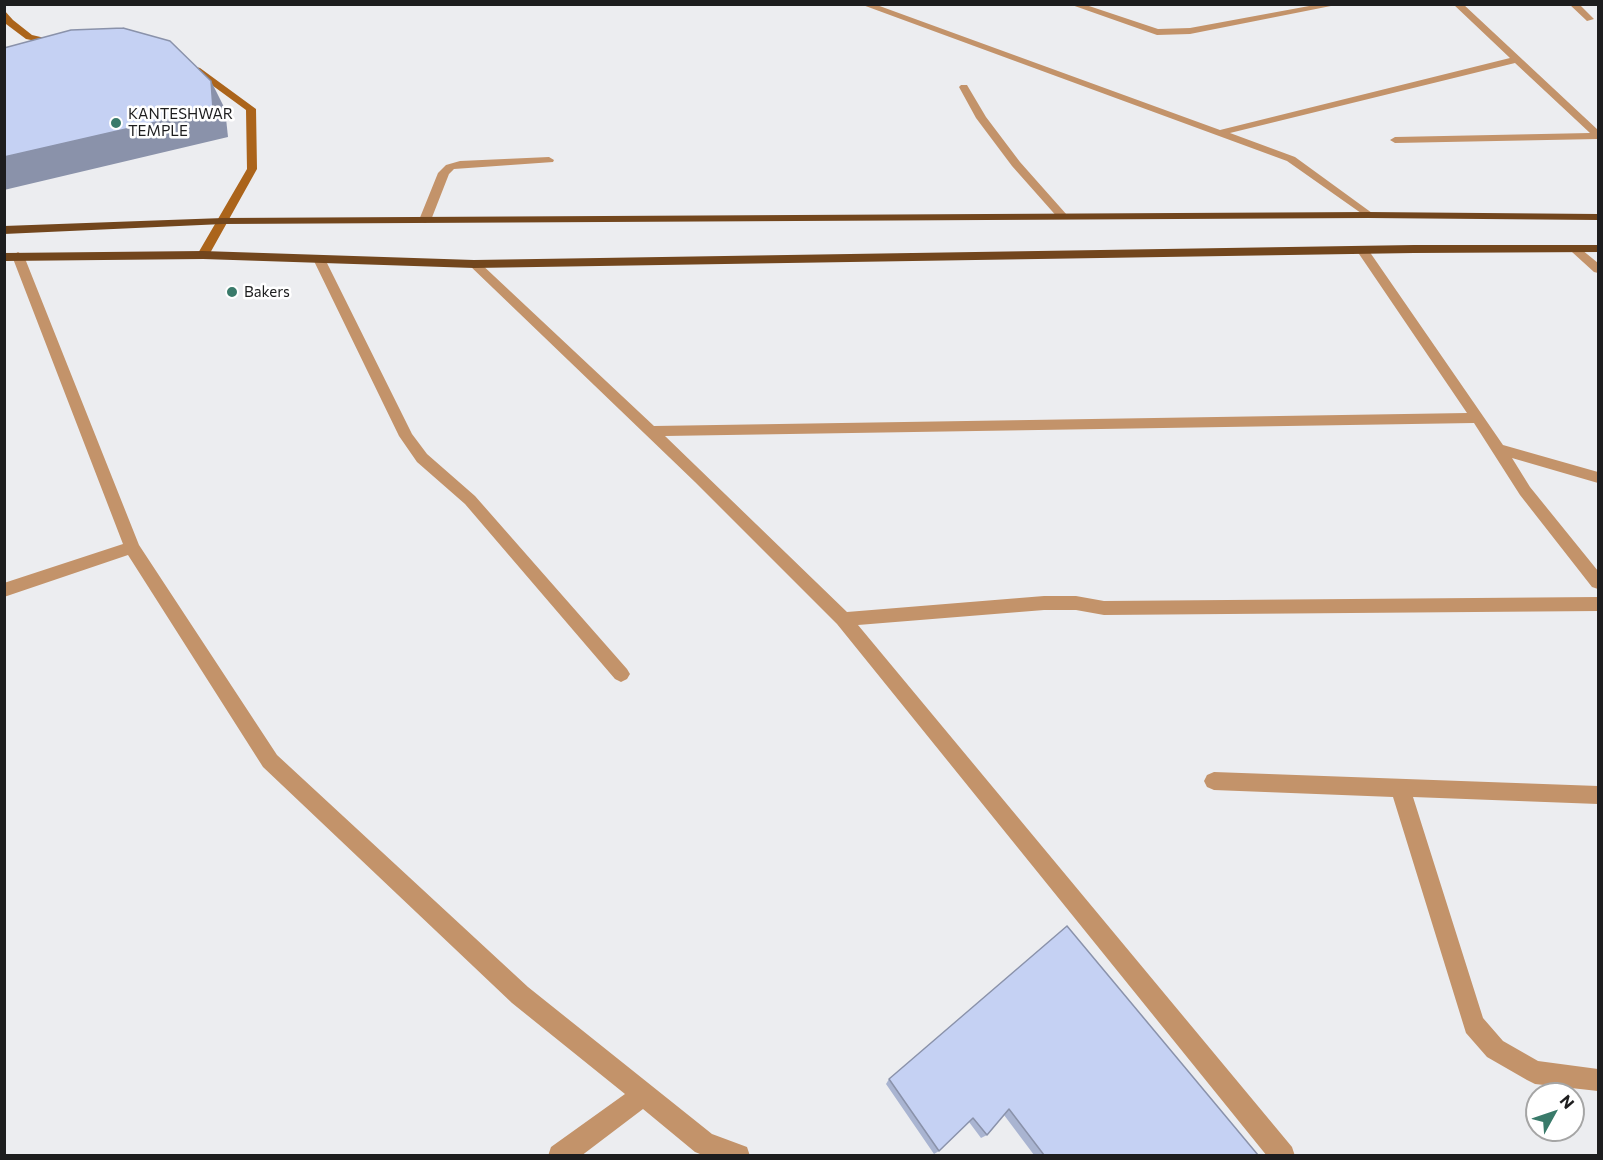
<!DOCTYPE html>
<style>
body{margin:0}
#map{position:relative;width:1603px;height:1160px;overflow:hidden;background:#ecedf0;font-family:Commissioner,sans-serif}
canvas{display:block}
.frame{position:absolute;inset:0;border:6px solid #1d1d1e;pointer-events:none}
.north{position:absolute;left:1525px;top:1082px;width:60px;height:60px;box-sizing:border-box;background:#fff;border:2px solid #a5a5a5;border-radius:50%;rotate:50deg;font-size:16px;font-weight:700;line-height:24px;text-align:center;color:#1d1d1e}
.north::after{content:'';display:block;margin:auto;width:21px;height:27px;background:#397a6a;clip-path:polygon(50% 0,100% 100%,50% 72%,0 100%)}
</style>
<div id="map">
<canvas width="1603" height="1160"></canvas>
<div class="frame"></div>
<div class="north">N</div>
</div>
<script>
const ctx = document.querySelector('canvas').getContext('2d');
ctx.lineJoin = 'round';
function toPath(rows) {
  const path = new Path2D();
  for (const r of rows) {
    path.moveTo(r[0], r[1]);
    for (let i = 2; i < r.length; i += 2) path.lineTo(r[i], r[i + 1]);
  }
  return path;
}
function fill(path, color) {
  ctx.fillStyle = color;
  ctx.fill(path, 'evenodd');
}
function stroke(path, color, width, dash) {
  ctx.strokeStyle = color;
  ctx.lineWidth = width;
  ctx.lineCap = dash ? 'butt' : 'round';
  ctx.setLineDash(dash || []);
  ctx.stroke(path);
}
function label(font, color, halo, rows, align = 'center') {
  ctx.font = font + ' Commissioner,sans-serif';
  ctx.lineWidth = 5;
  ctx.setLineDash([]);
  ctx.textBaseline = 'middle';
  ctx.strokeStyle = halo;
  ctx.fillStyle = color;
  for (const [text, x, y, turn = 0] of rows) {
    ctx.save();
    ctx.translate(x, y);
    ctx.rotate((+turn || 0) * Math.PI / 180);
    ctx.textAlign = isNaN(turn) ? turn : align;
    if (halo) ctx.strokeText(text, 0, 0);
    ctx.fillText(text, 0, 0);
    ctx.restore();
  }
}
fill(toPath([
 [961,85,967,85,986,117,1020,162,1067,215,1067,219,1059,219,1012,166,976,118,959,87,961,85],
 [549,157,554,160,553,162,454,169,449,174,431,220,425,223,419,220,438,173,446,165,460,161,549,157]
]), '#c3936a');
fill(toPath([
 [860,4,874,4,1220,130,1510,58,1453,4,1463,4,1598,130,1598,139,1395,143,1390,140,1395,137,1590,133,1515,63,1230,133,1295,157,1372,213,1372,217,1368,218,1287,161,860,4],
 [1069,4,1083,4,1158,29,1190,28,1320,4,1341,4,1190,34,1157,35,1069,4],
 [1569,4,1579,4,1594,19,1587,21,1569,4],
 [1576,245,1598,263,1598,273,1594,272,1572,252,1572,246,1576,245],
 [1363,247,1367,248,1503,445,1598,472,1598,483,1512,458,1530,487,1598,571,1598,589,1592,587,1520,495,1474,423,665,436,847,612,1044,596,1076,596,1104,601,1598,597,1598,611,1104,615,1076,610,1044,610,858,625,1292,1147,1295,1156,1267,1156,837,624,695,482,468,264,470,261,478,261,654,426,1467,413,1357,251,1363,247],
 [18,252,24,256,139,545,277,755,528,987,712,1134,747,1147,750,1156,705,1156,695,1152,643,1109,581,1156,548,1156,551,1147,625,1094,512,1003,263,767,128,555,4,597,4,583,123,544,12,256,18,252],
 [319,255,325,259,412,434,427,454,475,496,627,669,630,674,627,679,621,682,615,679,465,504,417,462,399,436,313,259,319,255],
 [1214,772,1598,786,1598,804,1413,797,1483,1018,1503,1041,1538,1061,1598,1069,1598,1091,1535,1084,1527,1080,1487,1057,1466,1033,1393,797,1214,790,1207,787,1204,781,1207,775,1214,772]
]), '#c3936a');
fill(toPath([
 [4,10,13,20,32,35,66,43,61,46,26,39,6,24,4,10],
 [189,65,200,68,256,109,257,169,209,255,203,259,197,255,247,169,246,110,194,72,186,70,186,66,189,65]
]), '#ab641b');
fill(toPath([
 [1368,212,1598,214,1598,220,1368,218,223,224,4,234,4,226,223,218,1368,212],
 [1414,245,1598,245,1598,252,1414,253,474,268,203,259,4,261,4,253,203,251,474,260,1414,245]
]), '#72461d');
fill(toPath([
 [889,1079,1258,1155,1034,1155,1004,1115,987,1135,981,1138,969,1122,939,1151,934,1154,886,1084]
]), '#a9b4d1');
fill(toPath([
 [211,81,225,109,228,137,4,190,4,157]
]), '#8a92aa');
const building = toPath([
 [123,28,170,41,211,81,213,109,4,157,4,48,71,30,123,28],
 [1067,926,1258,1155,1044,1155,1009,1109,987,1135,973,1118,939,1151,889,1079,1067,926]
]);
fill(building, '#c5d1f3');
stroke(building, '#8a92aa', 1.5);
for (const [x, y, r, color] of [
 [116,123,6,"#397a6a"],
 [232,292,6,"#397a6a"]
]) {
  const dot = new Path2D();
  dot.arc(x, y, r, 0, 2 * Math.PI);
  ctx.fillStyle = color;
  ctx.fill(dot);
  stroke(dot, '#fff', 2);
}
label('15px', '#1d1d1e', '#fff', [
 ["KANTESHWAR",128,114],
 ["TEMPLE",128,131],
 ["Bakers",244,292]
], 'left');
</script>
